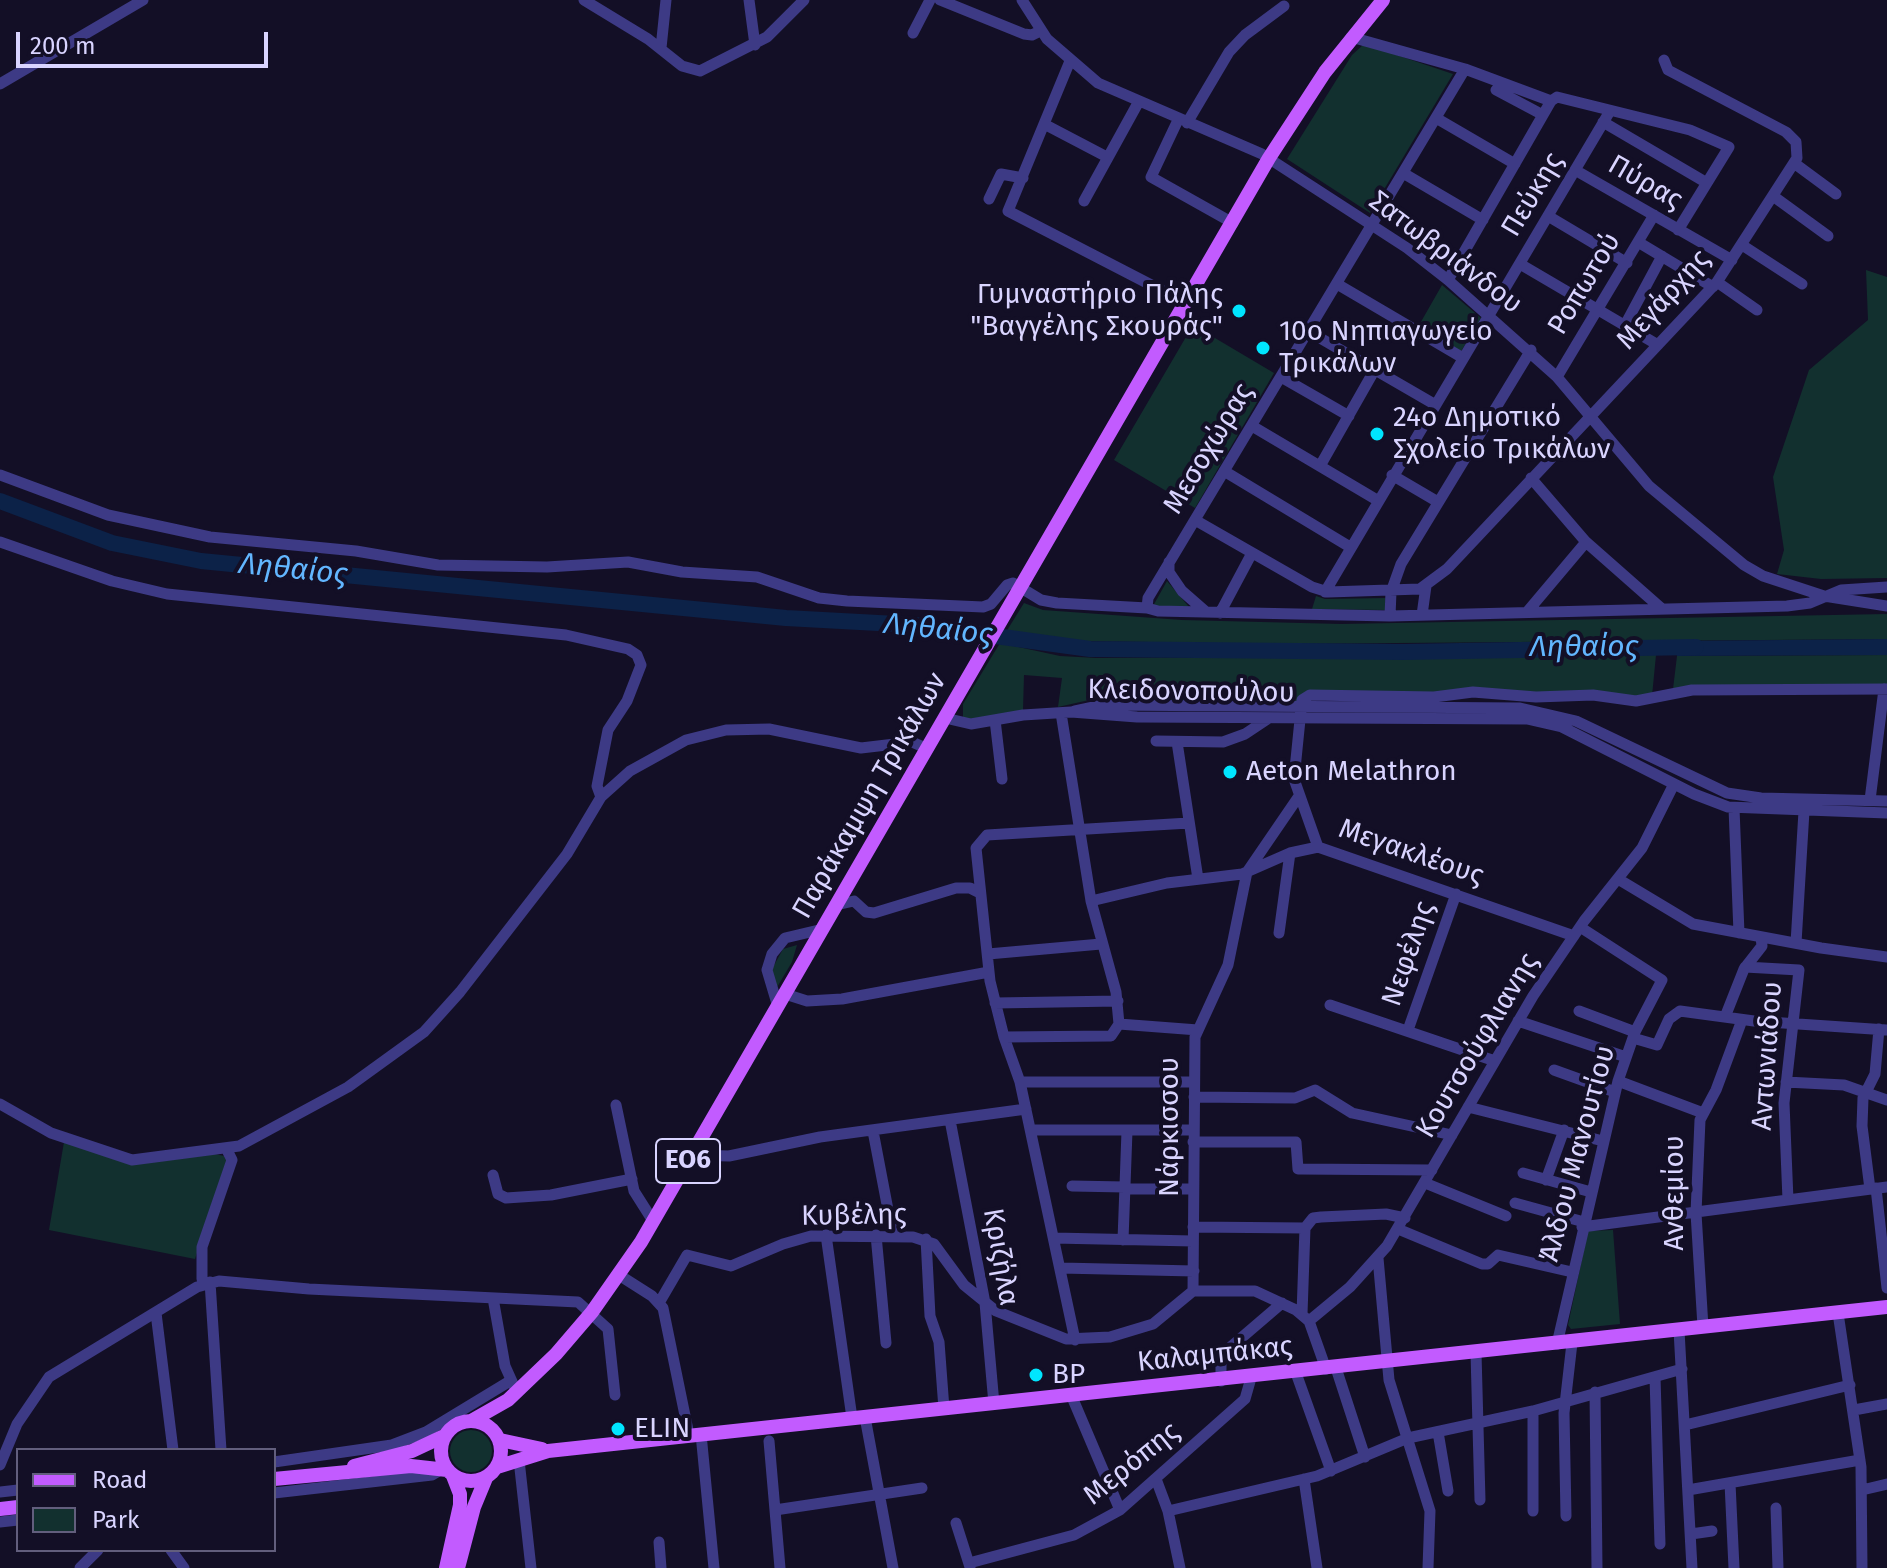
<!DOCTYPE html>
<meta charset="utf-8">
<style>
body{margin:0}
#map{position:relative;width:1887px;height:1568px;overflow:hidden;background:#130f26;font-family:"Fira Sans",sans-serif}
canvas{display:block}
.legend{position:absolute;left:16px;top:1448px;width:260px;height:104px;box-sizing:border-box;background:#130f26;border:2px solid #625e7d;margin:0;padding:10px 14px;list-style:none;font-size:24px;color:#d9d4ff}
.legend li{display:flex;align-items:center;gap:16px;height:40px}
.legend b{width:40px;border:2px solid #625e7d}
.scale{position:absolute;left:16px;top:32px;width:252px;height:36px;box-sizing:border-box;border:4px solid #d9d4ff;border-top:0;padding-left:10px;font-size:24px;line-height:28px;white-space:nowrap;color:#d9d4ff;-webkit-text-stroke:6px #130f26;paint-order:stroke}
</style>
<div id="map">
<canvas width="1887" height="1568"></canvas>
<ul class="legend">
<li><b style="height:10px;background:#c25bff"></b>Road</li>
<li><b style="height:22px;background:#12302f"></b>Park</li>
</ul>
<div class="scale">200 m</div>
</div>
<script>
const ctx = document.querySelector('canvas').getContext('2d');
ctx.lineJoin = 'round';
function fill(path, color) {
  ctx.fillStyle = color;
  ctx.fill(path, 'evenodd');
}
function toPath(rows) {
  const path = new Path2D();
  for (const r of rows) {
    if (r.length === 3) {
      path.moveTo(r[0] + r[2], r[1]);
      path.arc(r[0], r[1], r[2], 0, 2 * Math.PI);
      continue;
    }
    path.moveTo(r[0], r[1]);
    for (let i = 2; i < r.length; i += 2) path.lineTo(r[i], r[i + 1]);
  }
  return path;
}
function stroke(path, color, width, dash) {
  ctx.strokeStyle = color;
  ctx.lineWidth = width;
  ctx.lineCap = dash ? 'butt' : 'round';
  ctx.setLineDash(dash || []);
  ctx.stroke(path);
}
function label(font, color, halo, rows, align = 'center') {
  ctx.font = font + ' "Fira Sans",sans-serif';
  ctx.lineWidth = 8;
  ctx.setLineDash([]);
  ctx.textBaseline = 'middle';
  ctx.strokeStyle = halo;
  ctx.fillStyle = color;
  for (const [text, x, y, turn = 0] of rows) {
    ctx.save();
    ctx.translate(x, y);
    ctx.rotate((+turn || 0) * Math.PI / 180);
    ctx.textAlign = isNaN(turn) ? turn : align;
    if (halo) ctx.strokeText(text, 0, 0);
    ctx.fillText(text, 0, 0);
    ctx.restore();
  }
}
fill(toPath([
 [1364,44,1453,74,1370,213,1287,159,1352,55],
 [1866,270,1887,277,1887,578,1821,579,1777,574,1784,550,1773,477,1809,370,1868,320],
 [1442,285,1481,318,1460,353,1418,327],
 [1193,325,1274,373,1195,508,1114,460],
 [1167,581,1189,607,1153,606],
 [1316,596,1325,599,1386,598,1385,610,1312,609],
 [1024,603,1043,610,1182,620,1341,624,1887,614,1887,639,1276,644,1084,641,1006,632],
 [1000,643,1060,656,1097,658,1656,655,1652,696,1638,699,1307,691,1296,701,1106,701,1125,692,1058,707,1062,678,1024,675,1023,710,974,720,963,718,963,704],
 [1887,655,1887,686,1673,689,1677,656],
 [797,945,792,962,776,989,772,969,783,949],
 [64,1142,139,1164,215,1154,224,1156,227,1162,195,1259,49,1230],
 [1613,1230,1620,1324,1571,1329,1568,1325,1588,1231],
 [471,1451,21]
]), '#12302f');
fill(toPath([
 [1887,639,1887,655,1677,656,1678,641]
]), '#0c2248');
stroke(toPath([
 [0,501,112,543,201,561,786,618,915,625,1090,649,1403,652,1696,647]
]), '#0c2248', 16);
stroke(toPath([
 [584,0,648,39,682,66,700,71,767,37,804,0],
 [749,0,755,45],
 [940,0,1024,34,1032,35,1040,31],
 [1022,0,1047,39,1098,83,1262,154,1407,248,1448,280,1557,377,1649,486,1744,565,1763,576,1824,596,1887,606],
 [913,33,930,0],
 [1351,37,1465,69,1551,101],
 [661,48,666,0],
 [1070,61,1008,211,1186,303],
 [0,84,143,0],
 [1496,90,1543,115],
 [1551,101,1557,97,1690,130,1729,147,1678,230],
 [1436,118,1515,164],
 [1178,120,1151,177,1233,223],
 [1603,122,1707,183],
 [1187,123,1229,52,1245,35,1284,6],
 [1044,124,1107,157],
 [1794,163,1836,194],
 [1575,170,1732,260],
 [1403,173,1483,220],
 [1773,196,1828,236],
 [989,199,1001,174,1023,178],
 [1084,201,1138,103],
 [1548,216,1627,263],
 [1638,242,1713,287],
 [1742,245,1802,284],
 [1520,264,1658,345],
 [1448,280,1551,101],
 [1717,282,1757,310],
 [1337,284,1463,358],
 [1625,325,1662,256],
 [1308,331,1434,404],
 [1281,377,1349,416],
 [1557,377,1654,215],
 [1252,426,1377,500],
 [1320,466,1374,371],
 [1224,471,1350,547],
 [0,475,108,515,210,537,356,551,438,565,547,567,628,562,682,572,757,577,819,598,847,601,983,607,991,604,1007,585,1013,583,1041,600,1057,603,1147,608,1158,611,1390,616,1787,606,1810,603,1841,590,1887,587],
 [1392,475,1438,502],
 [1531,478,1586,542,1662,609],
 [1195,520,1312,587,1328,592,1420,589,1447,569,1717,282,1797,158,1796,142,1786,132,1668,70,1664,60],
 [0,542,112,581,167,594,566,635,628,649,637,655,641,665,627,701,608,730,597,786,601,797],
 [1169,562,1169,572,1182,591,1206,612],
 [1325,592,1610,111],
 [1147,608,1148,598,1465,69],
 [1527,612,1586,542],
 [1220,613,1252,553],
 [1422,615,1426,586],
 [1390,616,1391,592,1401,564,1531,350],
 [1075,711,1103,705,1520,708,1576,721,1727,793,1761,798,1887,801],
 [945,718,971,724,1023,715,1071,712,1137,717,1527,719,1562,727,1694,794,1728,807,1887,813],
 [995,720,1002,779],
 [1156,741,1223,742,1245,734,1269,718],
 [1177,742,1198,879],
 [1870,800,1884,689],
 [1734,808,1739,933],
 [1318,847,1294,779,1302,700,1310,695,1434,697,1473,692,1536,697,1593,695,1636,701,1692,690,1887,689],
 [1618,879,1693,924,1821,948,1887,957],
 [1091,901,1167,883,1242,874,1290,853,1318,847,1574,936],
 [836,905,854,901,866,912,874,913,956,888,970,888,980,893],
 [1279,933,1290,853],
 [1796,943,1804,811],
 [988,954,1101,944],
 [1745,967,1799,970,1784,1103,1788,1200],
 [785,994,807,1001,842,999,989,972],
 [995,1003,1118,1001],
 [1330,1005,1495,1061],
 [778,1007,767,970,772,954,785,938,823,929],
 [1579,1011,1635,1032],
 [1725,1017,1744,969,1762,946,1761,937],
 [1518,1021,1626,1057],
 [1119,1024,1198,1030],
 [1408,1030,1456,894],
 [1004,1037,1111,1036,1119,1024,1116,992,1091,901,1061,713],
 [1633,1038,1657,1045,1669,1019,1680,1011,1754,1021,1887,1030],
 [1554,1070,1615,1092],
 [1618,1081,1703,1113],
 [1020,1082,1194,1082],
 [1786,1082,1844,1085,1887,1100],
 [1194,1097,1295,1098,1315,1090,1352,1113,1452,1135],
 [0,1104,51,1133,132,1160,239,1146,348,1087,424,1032,460,992,567,854,601,797,630,771,686,740,726,730,769,729,861,748,912,742,928,749],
 [616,1105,634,1191,653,1221],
 [1468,1107,1603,1141],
 [950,1120,985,1303,994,1404],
 [1031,1130,1193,1130],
 [873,1131,893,1236],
 [1193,1142,1296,1142,1298,1169,1432,1170],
 [691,1155,729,1156,820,1137,1026,1109],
 [1523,1173,1591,1192],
 [493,1175,498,1194,506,1198,551,1195,632,1179],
 [1546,1180,1564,1130],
 [1425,1183,1506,1216],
 [1072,1186,1125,1187],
 [1876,1188,1887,1288],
 [1125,1189,1193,1189],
 [1870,1189,1862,1126,1863,1098,1875,1074,1879,1029],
 [1515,1203,1584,1222],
 [1193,1227,1305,1228],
 [1582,1227,1887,1187],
 [1305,1228,1313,1218,1321,1217,1386,1214,1405,1218],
 [1398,1229,1482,1264,1488,1264,1498,1255,1572,1272],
 [826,1235,852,1418],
 [876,1235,886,1343],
 [1054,1238,1193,1241],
 [926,1239,930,1316,939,1342,944,1409],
 [1123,1240,1127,1131],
 [1378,1258,1389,1380,1430,1511,1428,1568],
 [1061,1268,1194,1271],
 [619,1275,652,1296,663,1308,689,1435],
 [202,1279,202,1247,232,1160,226,1148],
 [210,1282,221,1450],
 [1193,1291,1195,1037,1228,965,1247,872,1299,796],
 [493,1298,505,1366,514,1386],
 [659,1303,687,1255,731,1266,783,1244,811,1236,913,1237,934,1244,964,1285,996,1311,1066,1339,1110,1337,1153,1324,1193,1291,1255,1291,1296,1310,1309,1321,1326,1369],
 [156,1313,173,1450],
 [1838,1313,1861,1467,1862,1568],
 [1302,1314,1305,1228],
 [1309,1321,1350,1287,1387,1246,1533,996,1584,921,1642,848,1674,784],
 [1703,1327,1696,1213,1700,1120,1716,1090,1742,1020],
 [1679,1330,1692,1568],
 [1075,1340,1020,1082,1004,1037,990,981,976,848,987,835,1189,823],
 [1557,1344,1618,1081,1635,1032,1662,980,1580,927],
 [1476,1353,1480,1500],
 [1336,1368,1365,1457],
 [1296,1373,1331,1471],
 [1655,1377,1660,1544],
 [1221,1381,1221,1358,1226,1351,1282,1303],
 [1595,1392,1597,1568],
 [1072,1397,1120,1510],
 [1854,1410,1887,1404],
 [865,1417,893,1568],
 [1685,1425,1850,1385],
 [1438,1432,1448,1491],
 [701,1434,714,1568],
 [769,1441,780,1568],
 [519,1460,531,1568],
 [274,1462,392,1445,426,1432,510,1381],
 [0,1465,17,1424,49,1377,197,1287,219,1281,309,1289,578,1302,608,1329,615,1395],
 [1156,1479,1168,1511,1180,1568],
 [1304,1479,1317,1568],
 [1730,1483,1734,1568],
 [1688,1490,1860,1460],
 [1862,1490,1887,1484],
 [0,1492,18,1490],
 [274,1493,432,1475,442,1469],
 [1776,1508,1778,1568],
 [775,1510,922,1488],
 [1168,1511,1317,1476,1408,1438,1533,1411,1682,1369],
 [1533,1511,1533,1411],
 [1566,1516,1564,1413,1572,1343],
 [0,1522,18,1520],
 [956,1523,970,1567],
 [1691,1534,1712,1531],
 [659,1542,661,1568],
 [171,1550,184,1568],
 [969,1563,1074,1535,1120,1510,1245,1399,1251,1378],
 [80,1568,98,1550]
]), '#3d3a85', 11);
stroke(toPath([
 [471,1451,30],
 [471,1421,508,1400,556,1354,592,1312,641,1242,1269,158,1325,72,1383,0],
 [500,1440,542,1449],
 [354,1466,412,1451,444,1436],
 [497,1467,548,1451,1887,1307],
 [274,1479,411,1466,447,1470],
 [0,1509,18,1507],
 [446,1568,460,1505,460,1494,453,1476],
 [458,1568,474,1507,486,1478]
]), '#c25bff', 14);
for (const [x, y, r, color] of [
 [1239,311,8,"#00e5ff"],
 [1263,348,8,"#00e5ff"],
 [1377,434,8,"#00e5ff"],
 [1230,772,8,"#00e5ff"],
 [1036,1375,8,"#00e5ff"],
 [618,1429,8,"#00e5ff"]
]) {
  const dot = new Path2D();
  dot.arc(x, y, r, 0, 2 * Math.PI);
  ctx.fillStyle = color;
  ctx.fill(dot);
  stroke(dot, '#130f26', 3);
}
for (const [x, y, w] of [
 [688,1161,64]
]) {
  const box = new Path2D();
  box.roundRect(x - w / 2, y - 22, w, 44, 6);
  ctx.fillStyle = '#130f26';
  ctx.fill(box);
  stroke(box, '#d9d4ff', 2);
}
label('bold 26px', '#d9d4ff', null, [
 ["ΕΟ6",688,1161]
]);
label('28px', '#d9d4ff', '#130f26', [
 ["Πύρας",1645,183,30],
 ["Πεύκης",1533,195,-59],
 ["Σατωβριάνδου",1445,253,37],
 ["Ροπωτού",1585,284,-59],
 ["Μεγάρχης",1664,300,-48],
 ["Μεσοχώρας",1209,449,-59],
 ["Κλειδονοπούλου",1191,692,1],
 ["Παράκαμψη Τρικάλων",870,796,-60],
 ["Μεγακλέους",1411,853,19],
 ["Νεφέλης",1409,954,-71],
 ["Κουτσούφλιανης",1478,1046,-59],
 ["Αντωνιάδου",1768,1056,-86],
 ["Νάρκισσου",1170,1127,-90],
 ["Άλδου Μανουτίου",1578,1154,-75],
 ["Ανθεμίου",1675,1193,-90],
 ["Κυβέλης",854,1216,-1],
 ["Κριζήλα",1000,1257,80],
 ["Καλαμπάκας",1215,1355,-6],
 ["Μερόπης",1132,1464,-39]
]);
label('28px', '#d9d4ff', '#130f26', [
 ["Γυμναστήριο Πάλης",1223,295,"right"],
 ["\"Βαγγέλης Σκουράς\"",1223,327,"right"],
 ["10ο Νηπιαγωγείο",1279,332],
 ["Τρικάλων",1279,364],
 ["24ο Δημοτικό",1393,418],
 ["Σχολείο Τρικάλων",1393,450],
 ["Aeton Melathron",1246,772],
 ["BP",1052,1375],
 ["ELIN",634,1429]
], 'left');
label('italic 30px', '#62b6ff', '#130f26', [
 ["Ληθαίος",293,570,6],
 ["Ληθαίος",938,630,6],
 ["Ληθαίος",1584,648]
]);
</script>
